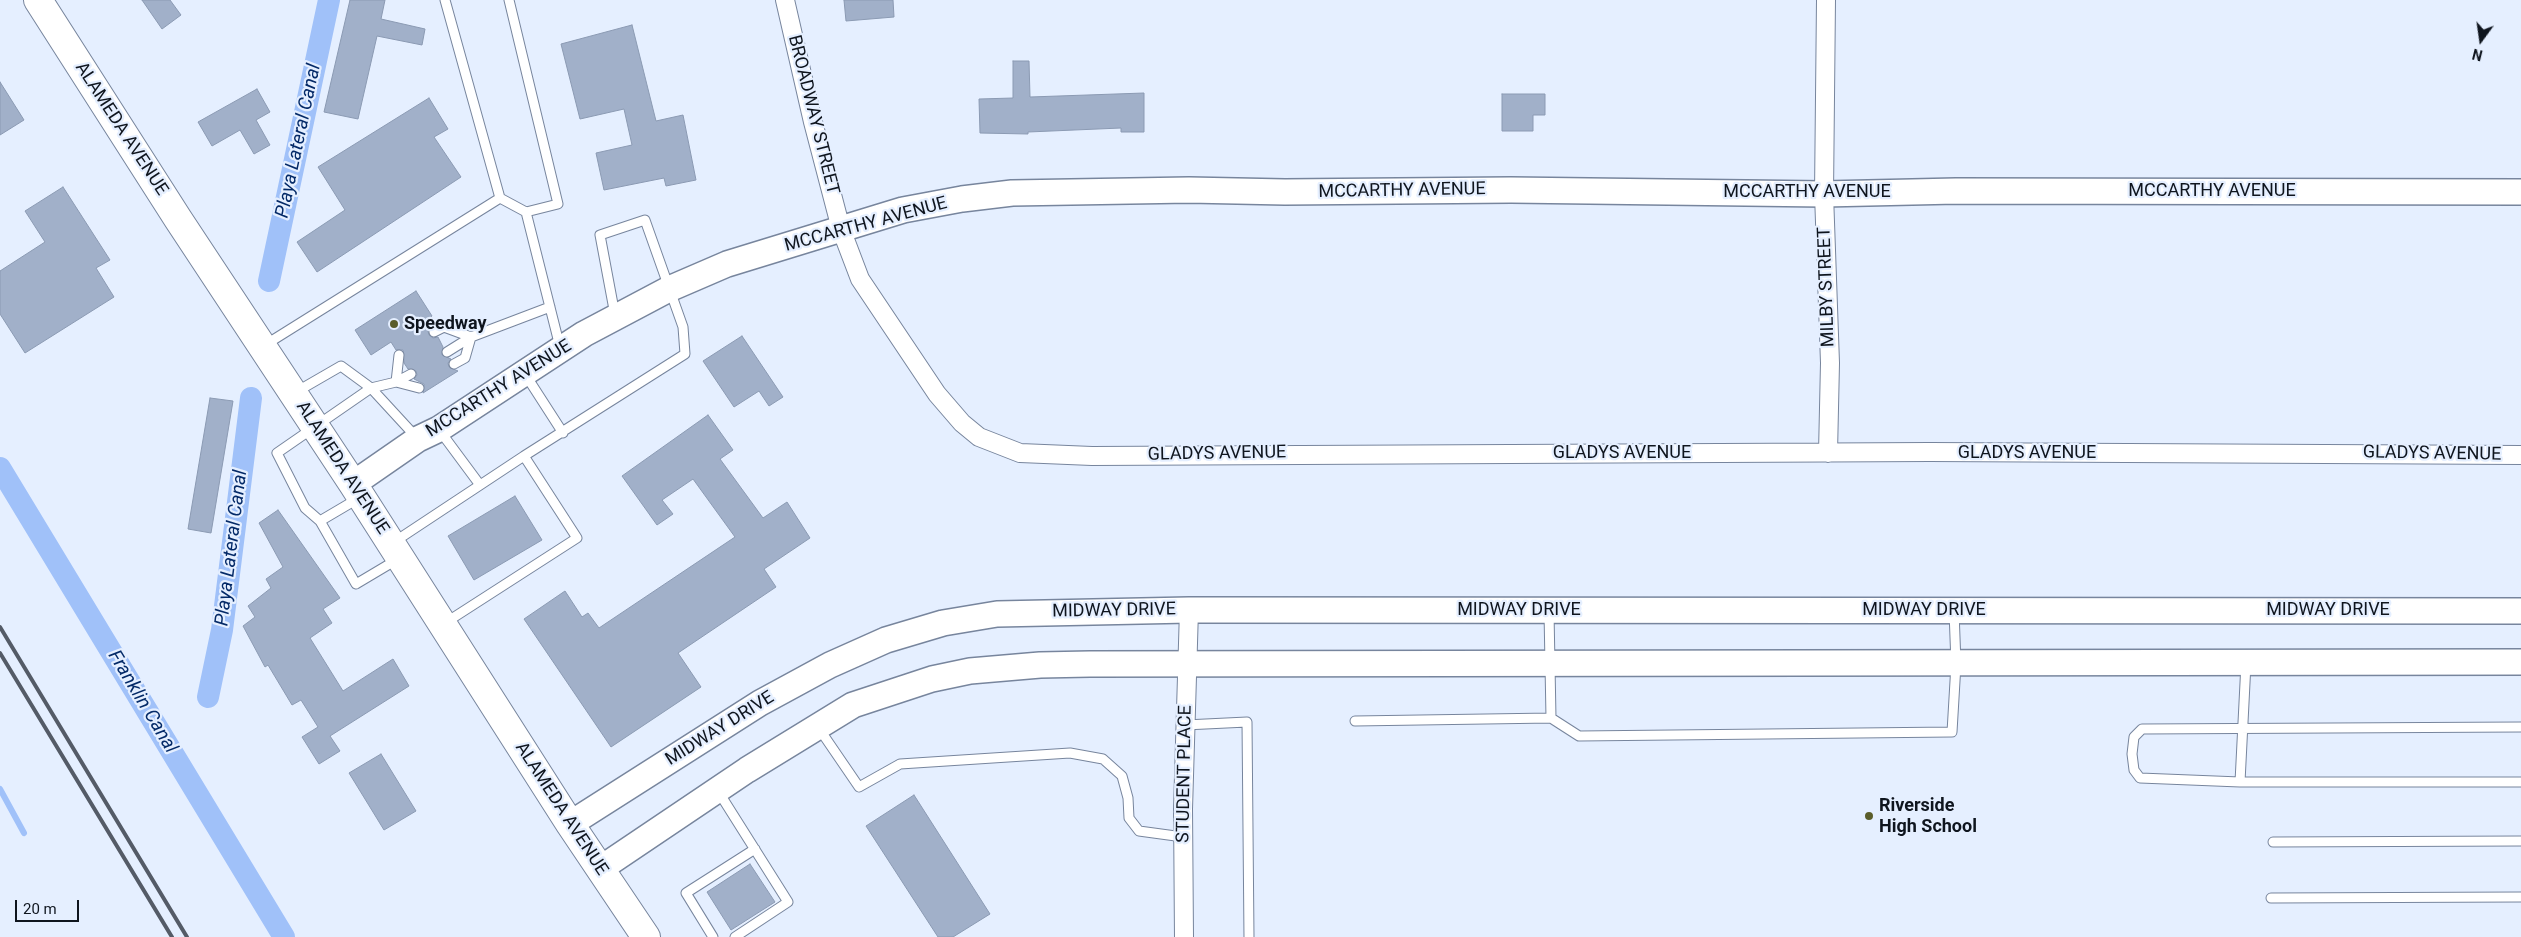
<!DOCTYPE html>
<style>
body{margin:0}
#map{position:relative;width:2521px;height:937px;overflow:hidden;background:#e5efff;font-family:Roboto,sans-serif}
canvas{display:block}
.north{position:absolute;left:2456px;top:15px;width:50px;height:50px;-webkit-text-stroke:4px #e5efff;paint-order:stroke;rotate:194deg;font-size:14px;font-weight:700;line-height:20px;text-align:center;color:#0f151e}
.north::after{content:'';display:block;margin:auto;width:18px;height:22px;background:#0f151e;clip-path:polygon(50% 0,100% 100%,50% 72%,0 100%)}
.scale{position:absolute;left:15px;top:900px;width:64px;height:22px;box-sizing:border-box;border:2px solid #0f151e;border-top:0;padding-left:6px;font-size:15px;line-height:18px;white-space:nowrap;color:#0f151e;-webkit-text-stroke:4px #e5efff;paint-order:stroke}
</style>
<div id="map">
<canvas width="2521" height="937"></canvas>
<div class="north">N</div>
<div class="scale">20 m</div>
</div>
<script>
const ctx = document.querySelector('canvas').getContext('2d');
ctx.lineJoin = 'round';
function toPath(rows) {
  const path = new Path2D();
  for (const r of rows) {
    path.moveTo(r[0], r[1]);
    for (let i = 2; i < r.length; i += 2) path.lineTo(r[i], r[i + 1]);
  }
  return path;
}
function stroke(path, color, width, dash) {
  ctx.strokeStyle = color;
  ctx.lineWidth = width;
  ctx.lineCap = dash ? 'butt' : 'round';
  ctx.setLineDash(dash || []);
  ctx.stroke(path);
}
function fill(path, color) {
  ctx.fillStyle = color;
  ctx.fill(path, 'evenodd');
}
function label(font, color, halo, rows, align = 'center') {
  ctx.font = font + ' Roboto,sans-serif';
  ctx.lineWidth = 4.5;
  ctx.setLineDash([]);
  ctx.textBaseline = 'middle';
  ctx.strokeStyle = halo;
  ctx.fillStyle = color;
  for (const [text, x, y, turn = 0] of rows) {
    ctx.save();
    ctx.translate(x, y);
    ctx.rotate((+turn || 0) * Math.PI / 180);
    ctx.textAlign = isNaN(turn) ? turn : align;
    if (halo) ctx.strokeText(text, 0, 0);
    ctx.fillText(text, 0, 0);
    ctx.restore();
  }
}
stroke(toPath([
 [0,789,24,833]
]), '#a0c1f9', 6);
stroke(toPath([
 [269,281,329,0],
 [0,468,284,937],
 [208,697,222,630,251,398]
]), '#a0c1f9', 22);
const building = toPath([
 [142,0,170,0,181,15,162,29,142,0],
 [350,0,385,0,381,19,425,29,422,45,377,36,358,119,324,112,350,0],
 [844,0,893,0,894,17,846,21,844,0],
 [632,25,656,121,683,115,696,180,666,186,664,178,604,190,596,153,632,145,624,109,580,119,561,44,632,25],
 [1013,61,1029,61,1030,97,1144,93,1144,132,1121,132,1121,128,1028,132,1028,134,980,133,979,99,1013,98,1013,61],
 [0,82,24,120,0,135,0,82],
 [257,89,270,112,256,120,270,145,254,154,240,130,212,146,198,122,257,89],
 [1502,94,1545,94,1545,115,1533,115,1533,131,1502,131,1502,94],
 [429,98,448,129,434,137,461,177,317,272,297,242,345,210,318,167,429,98],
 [63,187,110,260,96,268,114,297,25,353,0,314,0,271,45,242,25,211,63,187],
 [416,291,432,316,427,320,431,327,428,331,429,335,433,338,438,337,443,347,442,355,451,359,448,363,449,367,458,371,423,393,424,384,414,379,417,375,416,371,408,369,404,363,403,350,396,350,391,342,371,355,355,330,416,291],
 [742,336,783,397,769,406,759,391,734,407,703,361,742,336],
 [210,398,233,401,211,533,188,529,210,398],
 [708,415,733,450,720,459,763,518,787,502,810,538,764,569,776,587,678,653,701,687,611,747,524,619,565,591,582,617,588,613,599,628,735,537,693,479,662,500,673,514,657,525,622,476,708,415],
 [515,496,542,540,474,580,448,536,515,496],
 [278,510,340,598,323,609,332,623,310,638,343,691,393,659,409,686,330,736,340,751,319,764,302,737,318,727,301,700,292,705,268,665,265,667,243,626,255,617,248,606,271,588,266,579,283,567,259,523,278,510],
 [381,754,416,811,384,830,349,773,381,754],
 [914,795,990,914,953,937,938,937,866,826,914,795],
 [750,864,775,902,731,930,707,892,750,864]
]);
fill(building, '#a1b0c9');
stroke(building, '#8b9ab3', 1);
const lane = toPath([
 [445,0,500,198,526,212,558,204,509,0],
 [526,212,560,347],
 [434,332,444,327,471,337,465,358,454,364],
 [265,345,500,198],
 [447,352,471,337,550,307],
 [399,355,396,382,419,388],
 [525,374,563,433],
 [296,392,341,366,371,388,417,438],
 [440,431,480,485],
 [524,456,685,354,683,327,645,220,600,235,615,315],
 [359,498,320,521,356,584,398,559],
 [320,521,305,508,277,453,371,388,396,382,411,374],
 [394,542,524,456,577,538,445,623],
 [1549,612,1551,718,1579,736,1952,732,1956,664,1954,611],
 [1355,721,1551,718],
 [1185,725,1247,722,1249,937],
 [818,727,859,787,900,764,1070,753,1103,759,1122,776,1128,798,1129,818,1139,831,1183,837],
 [2521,727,2142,729,2134,737,2132,754,2134,770,2140,778,2240,782,2521,782],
 [2240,782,2246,663],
 [718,791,788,902,735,937],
 [2273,842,2521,841],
 [2271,898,2521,897],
 [713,937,686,893,755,849]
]);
const street = toPath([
 [785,0,813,122,841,229,860,279,937,394,962,423,979,437,1020,453,1092,456,1930,452,2521,455],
 [1826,0,1824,194,1830,363,1828,453],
 [1184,937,1183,809,1189,610]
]);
const secondary = toPath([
 [353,484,418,439,439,429,584,334,669,289,727,264,841,229,903,210,962,199,1012,193,1189,190,1285,192,1511,190,1824,194,1956,191,2521,192],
 [570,824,760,703,830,665,886,640,943,623,997,614,1189,610,2521,611],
 [600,869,747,770,853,705,932,679,970,671,1040,665,1090,664,2521,662]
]);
const primary = toPath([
 [38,0,178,219,353,484,570,824,646,937]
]);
stroke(lane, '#77859d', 11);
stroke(street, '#77859d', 20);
stroke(secondary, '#77859d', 28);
stroke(primary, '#77859d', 30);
stroke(lane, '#fff', 9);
stroke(street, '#fff', 18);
stroke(secondary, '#fff', 25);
stroke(primary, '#fff', 28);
stroke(toPath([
 [0,627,187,937],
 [0,653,172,937]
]), '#545b67', 4);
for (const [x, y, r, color] of [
 [394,324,5,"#5a5d2a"],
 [1869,816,5,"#5a5d2a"]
]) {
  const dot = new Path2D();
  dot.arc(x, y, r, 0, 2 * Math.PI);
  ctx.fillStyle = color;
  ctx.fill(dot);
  stroke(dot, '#e5efff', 2);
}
label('18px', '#0f151e', '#e5efff', [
 ["BROADWAY STREET",813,115,76],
 ["ALAMEDA AVENUE",121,129,57],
 ["MCCARTHY AVENUE",1402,191,-1],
 ["MCCARTHY AVENUE",2212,191],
 ["MCCARTHY AVENUE",1807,192],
 ["MCCARTHY AVENUE",866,225,-15],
 ["MILBY STREET",1827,287,-92],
 ["MCCARTHY AVENUE",499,389,-32],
 ["GLADYS AVENUE",1622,453],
 ["GLADYS AVENUE",2027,453],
 ["GLADYS AVENUE",1217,454,-1],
 ["GLADYS AVENUE",2432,454,1],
 ["ALAMEDA AVENUE",342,468,57],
 ["MIDWAY DRIVE",1519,610],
 ["MIDWAY DRIVE",1924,610],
 ["MIDWAY DRIVE",2328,610],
 ["MIDWAY DRIVE",1114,611,-1],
 ["MIDWAY DRIVE",720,729,-32],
 ["STUDENT PLACE",1185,774,-89],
 ["ALAMEDA AVENUE",561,809,57]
]);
label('bold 18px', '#0f151e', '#e5efff', [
 ["Speedway",404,324],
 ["Riverside",1879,806],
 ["High School",1879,827]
], 'left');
label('italic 19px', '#042a68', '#e5efff', [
 ["Playa Lateral Canal",299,141,-78],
 ["Playa Lateral Canal",232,548,-83],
 ["Franklin Canal",142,702,59]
]);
</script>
